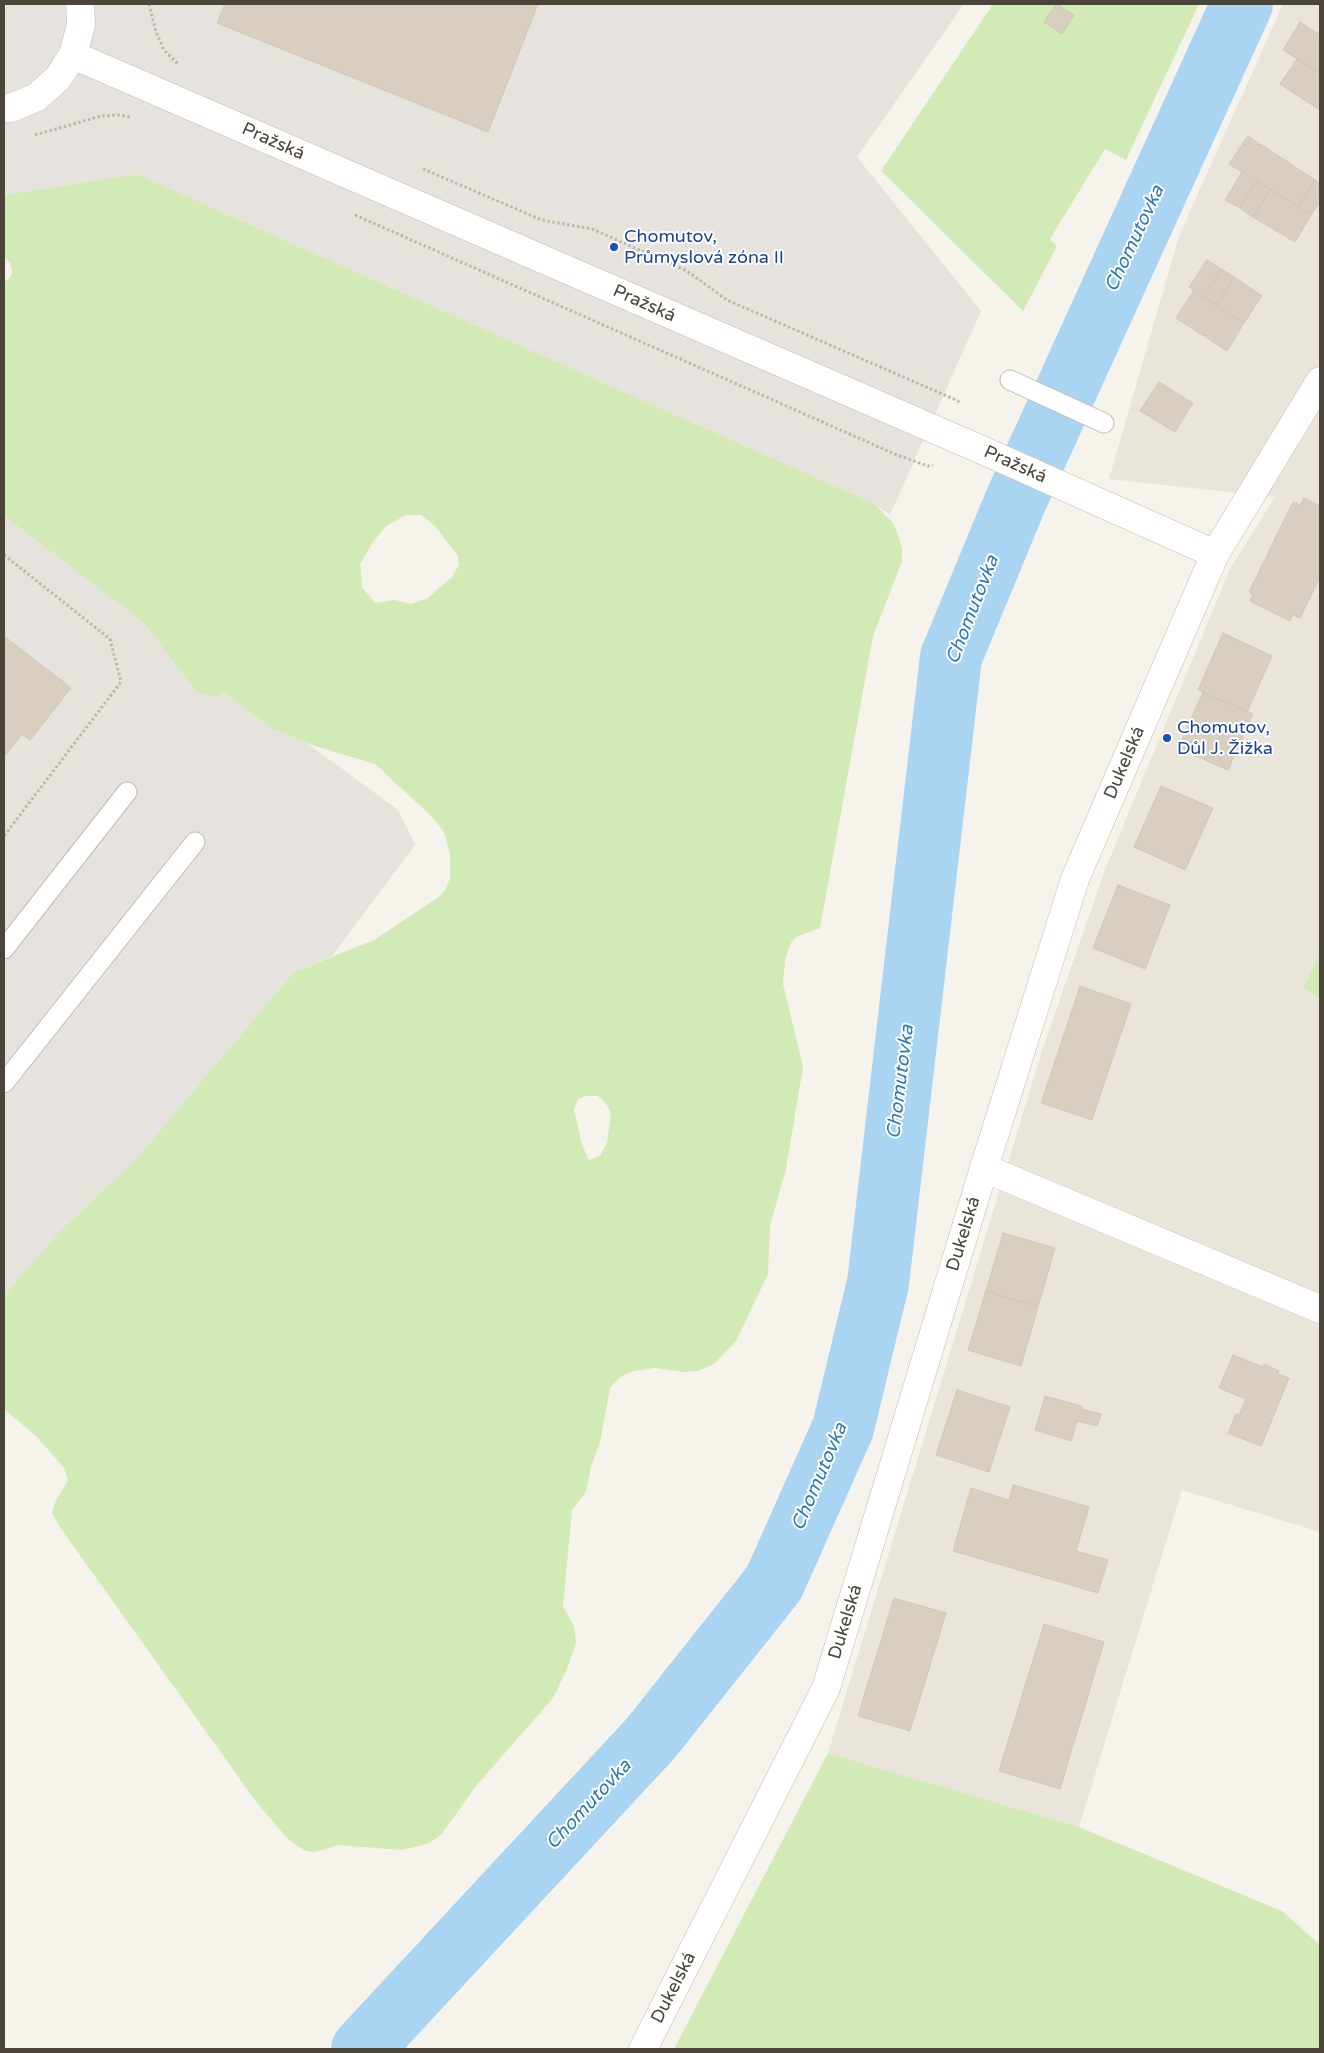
<!DOCTYPE html>
<meta charset="utf-8">
<style>
body{margin:0}
#map{position:relative;width:1324px;height:2053px;overflow:hidden;background:#f6f3ec;font-family:"Varela Round",sans-serif}
canvas{display:block}
.frame{position:absolute;inset:0;border:5px solid #4b4439;pointer-events:none}
</style>
<div id="map">
<canvas width="1324" height="2053"></canvas>
<div class="frame"></div>
</div>
<script>
const ctx = document.querySelector('canvas').getContext('2d');
ctx.lineJoin = 'round';
function fill(path, color) {
  ctx.fillStyle = color;
  ctx.fill(path, 'evenodd');
}
function toPath(rows) {
  const path = new Path2D();
  for (const r of rows) {
    path.moveTo(r[0], r[1]);
    for (let i = 2; i < r.length; i += 2) path.lineTo(r[i], r[i + 1]);
  }
  return path;
}
function stroke(path, color, width, dash) {
  ctx.strokeStyle = color;
  ctx.lineWidth = width;
  ctx.lineCap = dash ? 'butt' : 'round';
  ctx.setLineDash(dash || []);
  ctx.stroke(path);
}
function label(font, color, halo, rows, align = 'center') {
  ctx.font = font + ' "Varela Round",sans-serif';
  ctx.lineWidth = 4;
  ctx.setLineDash([]);
  ctx.textBaseline = 'middle';
  ctx.strokeStyle = halo;
  ctx.fillStyle = color;
  for (const [text, x, y, turn = 0] of rows) {
    ctx.save();
    ctx.translate(x, y);
    ctx.rotate((+turn || 0) * Math.PI / 180);
    ctx.textAlign = isNaN(turn) ? turn : align;
    if (halo) ctx.strokeText(text, 0, 0);
    ctx.fillText(text, 0, 0);
    ctx.restore();
  }
}
fill(toPath([
 [1283,4,1320,4,1320,953,1303,988,1320,999,1320,1532,1182,1490,1079,1827,828,1753,1042,1051,1106,867,1230,569,1275,497,1109,479,1179,236]
]), '#eae5da');
fill(toPath([
 [4,4,964,4,857,157,981,311,890,515,875,504,137,174,4,195],
 [4,516,145,624,194,689,203,695,216,697,224,693,273,729,307,743,398,810,415,845,332,956,294,972,135,1160,59,1232,4,1296]
]), '#e6e2dd');
fill(toPath([
 [993,4,1199,4,1126,160,1105,149,1050,239,1057,246,1023,311,881,171],
 [137,174,875,504,894,524,902,548,902,561,873,636,820,928,796,937,791,943,785,960,783,984,803,1067,786,1169,770,1226,768,1274,736,1341,714,1364,698,1371,684,1372,655,1368,634,1371,620,1377,610,1388,600,1442,591,1467,586,1492,572,1510,563,1606,574,1626,576,1643,567,1669,553,1698,476,1786,441,1835,428,1844,401,1850,339,1845,315,1852,306,1851,296,1845,287,1838,257,1803,59,1526,52,1513,55,1502,68,1480,64,1468,36,1436,4,1409,4,1296,59,1232,135,1160,294,972,374,940,439,897,445,890,450,879,450,854,444,832,431,816,375,764,315,746,273,729,224,693,216,697,203,695,194,689,145,624,4,516,4,282,10,278,12,272,10,263,4,256,4,195],
 [406,515,421,515,435,526,458,556,459,565,452,577,428,598,411,604,395,600,375,603,362,587,360,564,373,542,385,527],
 [586,1096,598,1096,606,1104,611,1113,607,1143,600,1156,589,1160,582,1145,574,1110,578,1099],
 [1320,953,1320,999,1303,988],
 [828,1753,1079,1827,1282,1911,1320,1945,1320,2049,674,2049]
]), '#d2eab5');
stroke(toPath([
 [362,2049,651,1738,774,1583,843,1428,878,1283,951,657,1016,500,1242,4]
]), '#a9d4f2', 62);
const building = toPath([
 [225,4,538,4,488,132,217,23,225,4],
 [1056,4,1074,15,1062,34,1044,22,1056,4],
 [1300,22,1320,35,1320,73,1283,50,1300,22],
 [1297,59,1320,73,1320,110,1280,84,1297,59],
 [1248,136,1315,180,1298,206,1229,164,1248,136],
 [1242,172,1257,181,1240,208,1225,200,1242,172],
 [1315,180,1320,183,1320,202,1311,215,1298,206,1315,180],
 [1257,181,1270,189,1253,217,1240,208,1257,181],
 [1270,189,1311,215,1295,242,1253,217,1270,189],
 [1207,260,1221,269,1203,297,1189,287,1207,260],
 [1221,269,1234,277,1216,305,1203,297,1221,269],
 [1234,277,1262,296,1244,323,1216,305,1234,277],
 [1194,290,1244,323,1227,351,1176,318,1194,290],
 [1159,382,1193,403,1175,432,1140,411,1159,382],
 [1304,498,1320,506,1320,577,1300,618,1293,615,1290,621,1250,601,1253,595,1249,592,1293,502,1300,505,1304,498],
 [1223,633,1272,656,1247,712,1198,690,1223,633],
 [4,636,71,688,30,740,22,734,4,757,4,636],
 [1203,692,1253,714,1228,770,1178,748,1203,692],
 [1161,786,1213,808,1185,870,1134,847,1161,786],
 [1118,885,1170,905,1145,969,1093,948,1118,885],
 [1080,986,1131,1004,1092,1120,1041,1103,1080,986],
 [1003,1233,1055,1248,1038,1307,986,1291,1003,1233],
 [986,1291,1038,1307,1021,1366,968,1350,986,1291],
 [1233,1355,1263,1367,1264,1364,1279,1371,1278,1374,1289,1378,1261,1446,1228,1433,1236,1414,1239,1415,1246,1399,1219,1388,1233,1355],
 [957,1390,1010,1407,989,1472,936,1455,957,1390],
 [1045,1396,1082,1406,1081,1409,1101,1414,1097,1426,1077,1421,1071,1441,1035,1430,1045,1396],
 [1013,1485,1089,1507,1076,1551,1108,1560,1098,1593,953,1551,971,1488,1009,1500,1013,1485],
 [894,1598,946,1613,910,1731,858,1716,894,1598],
 [1044,1624,1104,1642,1060,1789,999,1771,1044,1624]
]);
fill(building, '#d8cfc1');
stroke(building, '#d3c7b4', 1);
const service = toPath([
 [1010,380,1104,423],
 [4,949,127,792],
 [4,1083,195,842]
]);
const minor = toPath([
 [73,55,982,450,1215,554],
 [4,108,11,108,37,97,58,78,73,55,81,25,80,4],
 [984,1168,1320,1309]
]);
const tertiary = toPath([
 [643,2049,826,1688,984,1168,1075,879,1215,554,1320,381]
]);
stroke(service, '#c2bbae', 21);
stroke(minor, '#c2bbae', 29);
stroke(tertiary, '#c2bbae', 29);
stroke(toPath([
 [149,4,156,32,164,50,179,65],
 [35,135,101,116,119,115,131,117],
 [423,169,542,220,592,229,687,271,727,300,958,401,960,404],
 [355,215,897,455,928,466,933,465],
 [4,555,110,639,121,682,4,836]
]), '#c4b79f', 3, [2.5, 2.5]);
stroke(service, '#fff', 19);
stroke(minor, '#fff', 28);
stroke(tertiary, '#fff', 28);
for (const [x, y, r, color] of [
 [614,247,5,"#1a4fb4"],
 [1167,738,5,"#1a4fb4"]
]) {
  const dot = new Path2D();
  dot.arc(x, y, r, 0, 2 * Math.PI);
  ctx.fillStyle = color;
  ctx.fill(dot);
  stroke(dot, '#fff', 2);
}
label('18px', '#4b4439', '#fff', [
 ["Pražská",273,142,24],
 ["Pražská",644,304,24],
 ["Pražská",1015,465,24],
 ["Dukelská",1125,763,-67],
 ["Dukelská",964,1234,-73],
 ["Dukelská",846,1622,-73],
 ["Dukelská",674,1988,-63]
]);
label('18px', '#164399', '#fff', [
 ["Chomutov,",624,237],
 ["Průmyslová zóna II",624,258],
 ["Chomutov,",1177,728],
 ["Důl J. Žižka",1177,749]
], 'left');
label('italic 19px', '#2e7ab2', '#fff', [
 ["Chomutovka",1135,239,-65],
 ["Chomutovka",973,610,-69],
 ["Chomutovka",901,1082,-83],
 ["Chomutovka",820,1477,-67],
 ["Chomutovka",589,1805,-47]
]);
</script>
